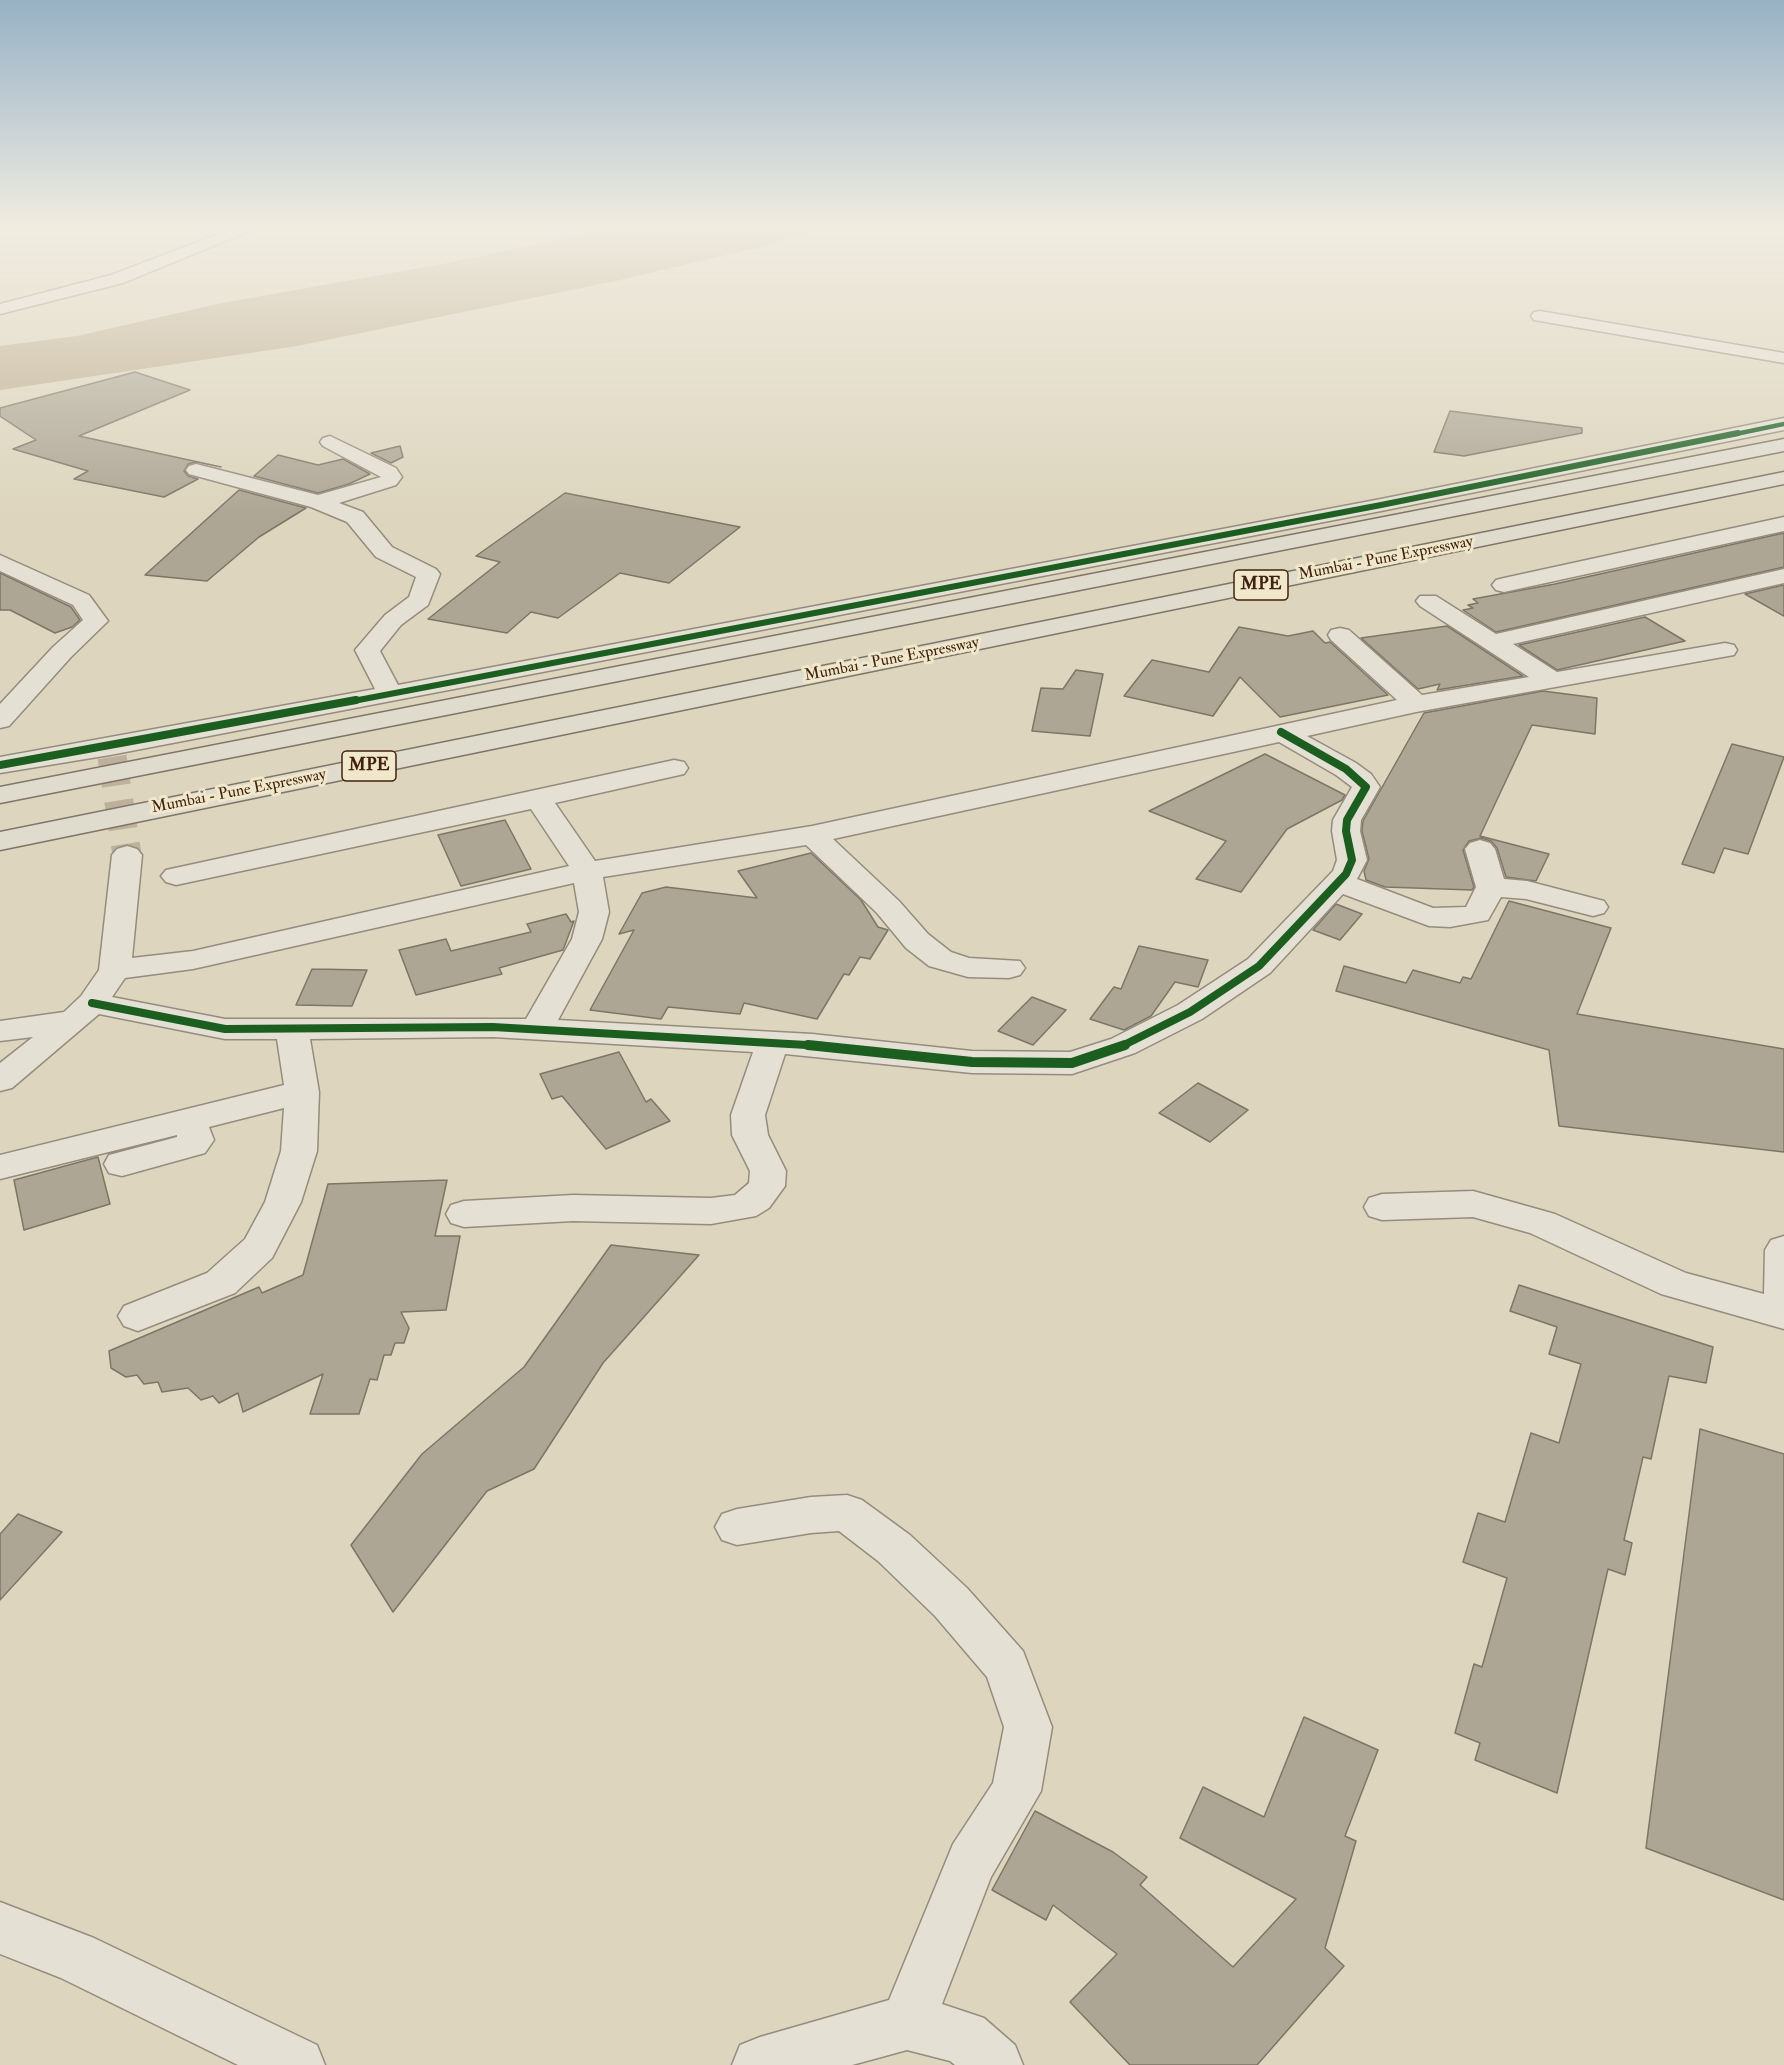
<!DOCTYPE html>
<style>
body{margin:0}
canvas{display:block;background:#ddd5bd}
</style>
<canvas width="1784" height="2065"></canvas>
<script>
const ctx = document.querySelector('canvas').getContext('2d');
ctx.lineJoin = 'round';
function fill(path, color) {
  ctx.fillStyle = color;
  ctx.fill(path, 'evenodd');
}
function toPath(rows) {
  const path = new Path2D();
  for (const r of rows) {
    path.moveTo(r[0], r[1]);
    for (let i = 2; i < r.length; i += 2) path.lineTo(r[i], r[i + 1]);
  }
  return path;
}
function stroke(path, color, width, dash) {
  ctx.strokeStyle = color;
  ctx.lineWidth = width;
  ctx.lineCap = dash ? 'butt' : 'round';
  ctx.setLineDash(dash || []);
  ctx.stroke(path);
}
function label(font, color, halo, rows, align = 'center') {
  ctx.font = font + ' "IM FELL Double Pica",serif';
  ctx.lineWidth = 6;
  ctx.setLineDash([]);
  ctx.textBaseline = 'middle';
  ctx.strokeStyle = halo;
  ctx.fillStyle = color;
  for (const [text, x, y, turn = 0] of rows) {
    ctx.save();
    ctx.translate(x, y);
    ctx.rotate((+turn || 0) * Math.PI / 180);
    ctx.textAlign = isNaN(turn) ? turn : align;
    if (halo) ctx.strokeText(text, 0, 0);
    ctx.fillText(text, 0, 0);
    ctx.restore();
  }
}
fill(toPath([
 [618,227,825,227,764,246,620,280,297,346,0,390,0,346,77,336,222,303,448,263]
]), '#bead8e');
const building = toPath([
 [135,372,190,390,79,436,221,467,197,462,188,464,184,471,188,476,198,479,164,497,74,479,88,471,13,449,36,440,0,416,0,408,135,372],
 [1450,411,1582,428,1582,433,1464,456,1434,452,1450,411],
 [400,446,403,457,391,463,371,453,400,446],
 [278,455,318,465,343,459,370,474,349,484,318,493,254,476,278,455],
 [239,490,306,508,259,537,207,581,145,575,239,490],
 [565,493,740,527,669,583,620,573,558,618,531,612,507,633,428,619,500,562,476,556,565,493],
 [1784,533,1784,567,1496,632,1463,610,1473,608,1468,605,1478,603,1473,599,1555,584,1784,533],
 [0,573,71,607,80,620,72,627,55,633,10,610,0,610,0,573],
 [1784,585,1784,616,1745,594,1784,585],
 [1645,617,1685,641,1557,670,1519,645,1645,617],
 [1447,626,1523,676,1437,690,1440,684,1418,689,1361,638,1447,626],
 [1239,627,1288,636,1313,631,1325,643,1330,642,1388,695,1280,717,1240,677,1213,716,1124,696,1152,660,1209,672,1239,627],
 [1076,670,1103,674,1090,736,1032,731,1041,688,1063,689,1076,670],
 [1543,691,1597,698,1595,734,1532,725,1480,836,1549,854,1536,881,1506,877,1497,848,1491,841,1481,838,1469,841,1463,850,1474,887,1472,890,1385,887,1366,880,1364,871,1369,859,1362,831,1363,821,1424,713,1543,691],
 [1732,744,1784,757,1748,854,1724,848,1714,873,1682,864,1732,744],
 [1265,754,1345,795,1342,800,1287,829,1241,892,1196,879,1226,841,1149,811,1265,754],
 [505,820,531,869,461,886,438,835,505,820],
 [811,853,861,900,878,927,888,930,870,959,860,957,849,975,844,974,817,1019,744,1003,740,1014,668,1007,661,1019,590,1010,634,930,619,934,642,893,666,887,757,898,738,871,811,853],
 [1509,901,1611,928,1577,1014,1784,1049,1784,1152,1559,1126,1549,1050,1336,991,1344,966,1406,983,1413,970,1460,983,1463,977,1471,979,1509,901],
 [1336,904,1362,914,1340,940,1313,930,1336,904],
 [566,914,571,922,574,921,563,950,499,968,502,974,416,995,399,950,446,939,451,951,531,932,527,924,566,914],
 [1139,946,1208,960,1198,987,1175,982,1151,1016,1124,1030,1090,1019,1114,987,1121,989,1139,946],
 [312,969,367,970,352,1006,296,1005,312,969],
 [1032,997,1066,1010,1033,1045,998,1031,1032,997],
 [619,1052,646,1102,651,1099,670,1121,606,1149,562,1096,552,1099,540,1074,619,1052],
 [1198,1083,1248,1110,1210,1142,1159,1113,1198,1083],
 [98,1157,110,1204,24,1230,14,1180,98,1157],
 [447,1180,435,1236,460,1236,446,1310,401,1312,409,1328,404,1343,395,1343,391,1355,384,1355,377,1380,370,1379,359,1414,310,1414,323,1374,243,1412,238,1393,219,1403,213,1396,201,1400,188,1388,162,1392,158,1382,144,1384,137,1375,126,1377,111,1368,109,1351,259,1287,262,1293,303,1275,328,1184,447,1180],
 [611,1245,699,1255,603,1363,534,1469,487,1491,393,1612,351,1545,422,1454,524,1367,611,1245],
 [1519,1285,1713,1347,1706,1383,1669,1376,1651,1459,1643,1457,1624,1540,1632,1543,1625,1575,1608,1569,1557,1793,1475,1760,1480,1743,1455,1733,1474,1664,1482,1667,1507,1578,1463,1562,1478,1513,1505,1522,1531,1433,1559,1443,1581,1364,1549,1354,1557,1327,1510,1311,1519,1285],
 [1700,1429,1784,1454,1784,1900,1646,1848,1700,1429],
 [18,1514,62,1532,0,1600,0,1534,18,1514],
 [1304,1717,1378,1750,1345,1836,1356,1841,1325,1948,1344,1966,1257,2065,1130,2065,1070,2002,1117,1954,1053,1905,1046,1920,992,1890,1035,1811,1113,1852,1147,1877,1140,1885,1233,1967,1296,1899,1180,1838,1203,1787,1264,1817,1304,1717]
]);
fill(building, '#aea695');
stroke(building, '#7e7567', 1.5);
stroke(toPath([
 [112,757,127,855]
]), '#beb19b', 29, [29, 15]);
const minor = toPath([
 [237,227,259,227,123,283,0,314,0,304,111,275,237,227],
 [1540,311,1784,353,1784,363,1534,320,1531,316,1534,312,1540,311],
 [1784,418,1784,430,1381,511,110,755,0,773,0,757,375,689,355,650,385,615,409,597,416,577,376,557,347,522,311,507,189,474,186,470,189,466,196,464,318,495,381,477,323,446,320,442,323,438,330,436,396,468,402,477,396,485,339,503,363,512,392,547,436,569,440,574,428,605,401,625,380,651,398,685,1381,499,1784,418],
 [1784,517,1784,531,1504,592,1496,590,1492,585,1496,580,1504,578,1784,517],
 [0,555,89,595,108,621,71,657,9,726,0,728,0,704,53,647,83,620,73,605,0,571,0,555],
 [1784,569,1784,583,1513,644,1557,672,1725,643,1734,645,1737,650,1734,655,1416,712,1307,736,1356,763,1371,774,1380,787,1361,820,1360,831,1367,860,1357,879,1433,908,1466,907,1476,887,1465,849,1470,843,1480,840,1490,843,1495,849,1504,879,1527,881,1604,901,1608,907,1604,913,1593,916,1526,899,1501,897,1488,920,1450,927,1429,926,1343,894,1270,973,1202,1019,1135,1053,1072,1074,972,1073,785,1054,765,1115,768,1135,786,1171,785,1186,769,1208,756,1216,711,1224,573,1221,464,1227,451,1223,446,1214,451,1205,464,1201,573,1195,711,1198,735,1195,749,1183,750,1171,732,1135,731,1115,753,1052,493,1037,310,1039,319,1092,317,1151,301,1202,272,1258,235,1293,138,1331,124,1326,118,1316,124,1306,207,1273,245,1239,265,1202,281,1151,284,1108,209,1127,214,1140,205,1153,122,1176,109,1173,104,1164,109,1155,177,1137,177,1135,0,1179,0,1155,284,1085,277,1039,225,1039,99,1014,12,1088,0,1091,0,1063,33,1037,0,1041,0,1021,64,1012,81,996,99,970,112,855,117,849,127,846,137,849,142,855,132,958,193,951,569,866,531,809,176,885,166,882,161,876,166,870,674,760,684,762,688,768,684,774,555,803,595,861,812,826,1397,700,1331,640,1328,635,1331,630,1340,628,1349,630,1422,695,1529,677,1420,606,1416,601,1420,596,1436,596,1496,634,1784,569],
 [1279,742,1336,775,1352,787,1333,820,1332,831,1337,860,1333,871,1248,959,1178,1005,1111,1039,1070,1052,972,1051,812,1034,558,1020,602,939,609,912,603,877,806,845,877,913,906,948,929,966,968,977,1009,978,1020,975,1025,968,1020,961,969,958,951,952,928,934,899,901,833,839,1279,742],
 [574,883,579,912,572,939,526,1019,225,1019,112,997,125,978,193,969,574,883],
 [1473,1191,1555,1214,1686,1273,1764,1294,1765,1250,1771,1240,1784,1236,1784,1329,1661,1294,1530,1233,1473,1217,1382,1220,1369,1216,1364,1207,1369,1198,1382,1194,1473,1191],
 [847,1495,862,1500,910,1535,967,1588,1023,1651,1052,1727,1041,1791,991,1877,942,2004,984,2018,1015,2045,1023,2065,955,2065,950,2061,907,2050,852,2065,732,2065,740,2045,760,2037,889,2000,953,1844,993,1783,1004,1727,987,1677,935,1616,878,1561,839,1531,811,1533,737,1545,722,1540,715,1527,722,1514,737,1509,811,1497,847,1495],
 [0,1902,94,1938,317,2045,325,2065,238,2065,61,1978,0,1954,0,1902]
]);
const highway = toPath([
 [1784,439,1784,451,0,803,0,787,1784,439],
 [1784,472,1784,484,0,850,0,832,1784,472]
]);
stroke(minor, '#958c7d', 3);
stroke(highway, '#7e7567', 3);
fill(minor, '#e4e0d4');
fill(highway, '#dfdbcd');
stroke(toPath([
 [1731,435,1784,424]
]), '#1b5e20', 4.5);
stroke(toPath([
 [348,702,1381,505,1738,433]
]), '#1b5e20', 6);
stroke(toPath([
 [0,765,356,700],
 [92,1003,225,1029,493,1027,824,1046],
 [1122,1046,1190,1012,1259,966,1346,874,1352,860,1346,831,1347,820,1366,787,1346,769,1281,732]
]), '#1b5e20', 8);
stroke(toPath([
 [808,1045,972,1062,1072,1063,1125,1045]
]), '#1b5e20', 10);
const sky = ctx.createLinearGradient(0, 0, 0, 516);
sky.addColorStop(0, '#97b1c4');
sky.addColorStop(0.44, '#f0ece1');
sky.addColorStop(1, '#f0ece100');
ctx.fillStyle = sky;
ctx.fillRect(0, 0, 1784, 516);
label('16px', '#402211', '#f1e8cc', [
 ["Mumbai - Pune Expressway",1386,559,-11],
 ["Mumbai - Pune Expressway",892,660,-11],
 ["Mumbai - Pune Expressway",239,792,-11]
]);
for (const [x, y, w] of [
 [1261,585,54],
 [369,766,54]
]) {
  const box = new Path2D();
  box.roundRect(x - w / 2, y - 15, w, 30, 4.5);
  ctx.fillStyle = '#f1e8cc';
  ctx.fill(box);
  stroke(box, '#402211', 1.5);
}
label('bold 18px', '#402211', null, [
 ["MPE",1261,585],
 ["MPE",369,766]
]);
</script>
